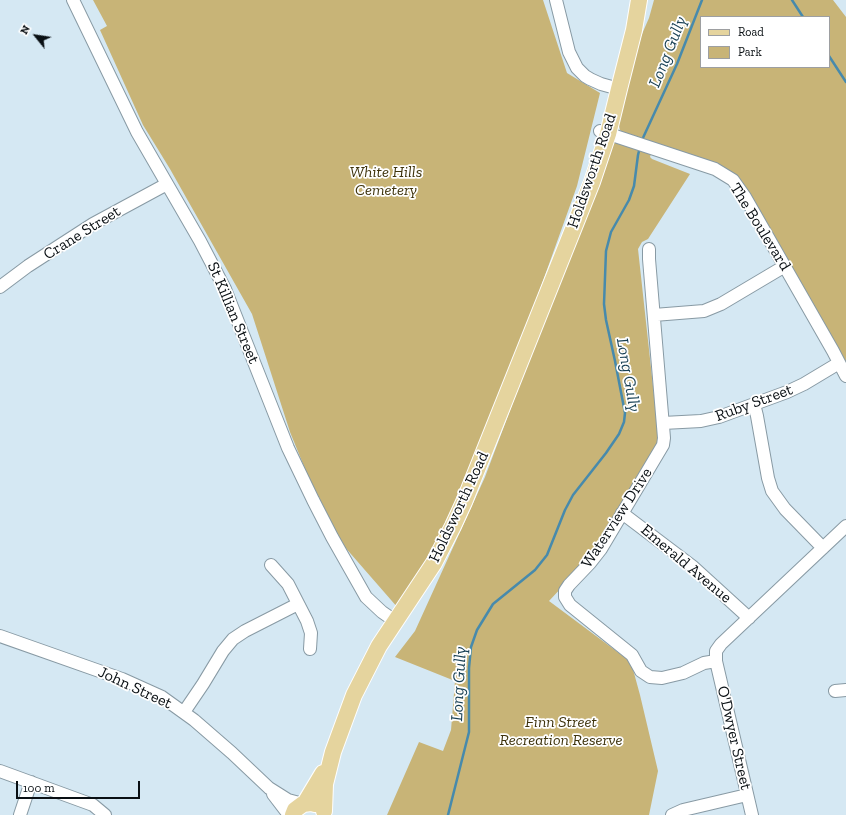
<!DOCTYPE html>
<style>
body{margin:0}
#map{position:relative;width:846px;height:815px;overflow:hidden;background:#d5e8f3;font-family:"Zilla Slab",serif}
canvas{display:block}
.legend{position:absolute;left:700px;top:16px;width:130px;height:52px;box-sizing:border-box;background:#fff;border:1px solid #9d9fa1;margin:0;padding:5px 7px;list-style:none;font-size:12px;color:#090f13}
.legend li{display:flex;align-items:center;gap:8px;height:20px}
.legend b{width:20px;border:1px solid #9d9fa1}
.north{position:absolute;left:16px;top:16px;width:40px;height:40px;-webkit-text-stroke:3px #fff;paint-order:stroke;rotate:300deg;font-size:11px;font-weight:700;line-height:16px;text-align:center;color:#090f13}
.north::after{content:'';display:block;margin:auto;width:14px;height:18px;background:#090f13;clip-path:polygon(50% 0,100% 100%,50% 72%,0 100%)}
.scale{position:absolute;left:16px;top:781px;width:124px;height:18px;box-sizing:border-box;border:2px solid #090f13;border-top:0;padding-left:5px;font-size:12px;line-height:14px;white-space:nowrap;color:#090f13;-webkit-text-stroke:3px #fff;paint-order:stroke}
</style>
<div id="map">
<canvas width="846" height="815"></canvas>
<ul class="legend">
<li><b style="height:5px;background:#e5d49e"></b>Road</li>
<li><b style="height:11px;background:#c8b477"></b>Park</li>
</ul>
<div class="north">N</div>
<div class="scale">100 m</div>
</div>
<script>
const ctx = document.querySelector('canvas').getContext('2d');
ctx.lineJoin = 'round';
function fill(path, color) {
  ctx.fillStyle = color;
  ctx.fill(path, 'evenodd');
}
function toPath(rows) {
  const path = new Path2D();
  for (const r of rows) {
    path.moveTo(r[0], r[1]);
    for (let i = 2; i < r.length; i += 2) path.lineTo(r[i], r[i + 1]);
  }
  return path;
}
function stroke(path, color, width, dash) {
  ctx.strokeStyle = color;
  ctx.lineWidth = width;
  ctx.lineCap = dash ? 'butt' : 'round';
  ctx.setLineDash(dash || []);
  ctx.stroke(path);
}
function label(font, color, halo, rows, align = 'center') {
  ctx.font = font + ' "Zilla Slab",serif';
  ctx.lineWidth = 3.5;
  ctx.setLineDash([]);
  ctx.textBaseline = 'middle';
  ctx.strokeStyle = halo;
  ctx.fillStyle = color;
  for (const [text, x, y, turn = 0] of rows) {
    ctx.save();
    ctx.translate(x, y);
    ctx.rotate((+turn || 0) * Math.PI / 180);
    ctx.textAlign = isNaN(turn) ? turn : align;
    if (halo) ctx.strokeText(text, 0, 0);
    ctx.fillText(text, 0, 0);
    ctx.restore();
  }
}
fill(toPath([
 [93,0,543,0,567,73,600,93,577,186,534,306,442,539,398,608,330,530,290,432,252,314,170,169,143,125,100,30,107,26],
 [654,0,833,0,846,17,846,366,744,187,652,144,652,142,626,133,624,134,620,130,618,122,625,99,635,50,649,18],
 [701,17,829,17,829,67,701,67],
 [614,142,651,154,650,157,652,159,690,174,648,239,642,242,638,249,659,441,590,557,549,601,631,662,640,695,658,771,649,815,387,815,419,742,443,751,451,730,455,681,395,657,415,631,485,477,551,301]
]), '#c8b477');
stroke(toPath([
 [792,0,803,17],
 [829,56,846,82],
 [642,140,677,64,702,0],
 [448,815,469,732,469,668,471,647,477,630,493,604,535,570,547,555,565,510,573,495,606,453,619,434,624,422,625,413,615,361,606,320,604,304,606,251,611,232,629,200,634,186,638,155,640,147]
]), '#478aac', 2.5);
const minor = toPath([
 [73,0,137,132,200,241,225,289,288,448,313,500,332,537,366,597,382,612,395,621],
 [556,0,569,52,577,68,585,76,590,79,601,84,619,89],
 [600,131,715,169,733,180,745,197,833,351,846,376],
 [649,249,649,259,664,438,663,445,601,549,590,563,569,585,565,591,565,597,570,605,632,655,641,671,650,677,662,678,683,673,704,663,716,661],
 [0,287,28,266,93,224,167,184],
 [654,315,704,311,721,304,785,266],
 [754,404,757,416,768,478,772,491,785,509,823,548],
 [663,423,701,421,719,417,787,392,804,384,839,363],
 [622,513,692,566,749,618],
 [271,565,288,584,307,621,311,633,310,649],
 [0,636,122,679,162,697,194,720,232,753,269,788,288,800,303,804],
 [835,691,846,690],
 [184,712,203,684,223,651,233,639,245,631,298,604],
 [0,771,82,801,93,805,105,815],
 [273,794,289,815],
 [20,815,31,782],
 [672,815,683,810,747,795],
 [752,815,716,661,716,651,721,644,846,526]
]);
const major = toPath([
 [305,803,323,773],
 [324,811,325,784,333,752,354,695,379,646,434,563,453,526,464,502,592,182,608,134,619,89,634,30,639,0],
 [293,815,295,810,303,804,311,803,315,804]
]);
stroke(minor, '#889aa4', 14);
stroke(major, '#fff', 18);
stroke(minor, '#fff', 12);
stroke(major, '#e5d49e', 16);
label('16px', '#090f13', '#fff', [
 ["Holdsworth Road",592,171,-71],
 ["The Boulevard",760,227,58],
 ["Crane Street",82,233,-32],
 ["St Killian Street",233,313,67],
 ["Ruby Street",754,403,-20],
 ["Holdsworth Road",459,507,-65],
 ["Waterview Drive",617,518,-57],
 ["Emerald Avenue",686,564,40],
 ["John Street",135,688,25],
 ["O'Dwyer Street",734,738,77]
]);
label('italic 16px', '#3e330c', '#fff', [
 ["White Hills",386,172],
 ["Cemetery",386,190],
 ["Finn Street",561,722],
 ["Recreation Reserve",561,740]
]);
label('italic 17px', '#173f53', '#fff', [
 ["Long Gully",668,52,-68],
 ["Long Gully",628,375,80],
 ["Long Gully",459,684,-87]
]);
</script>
